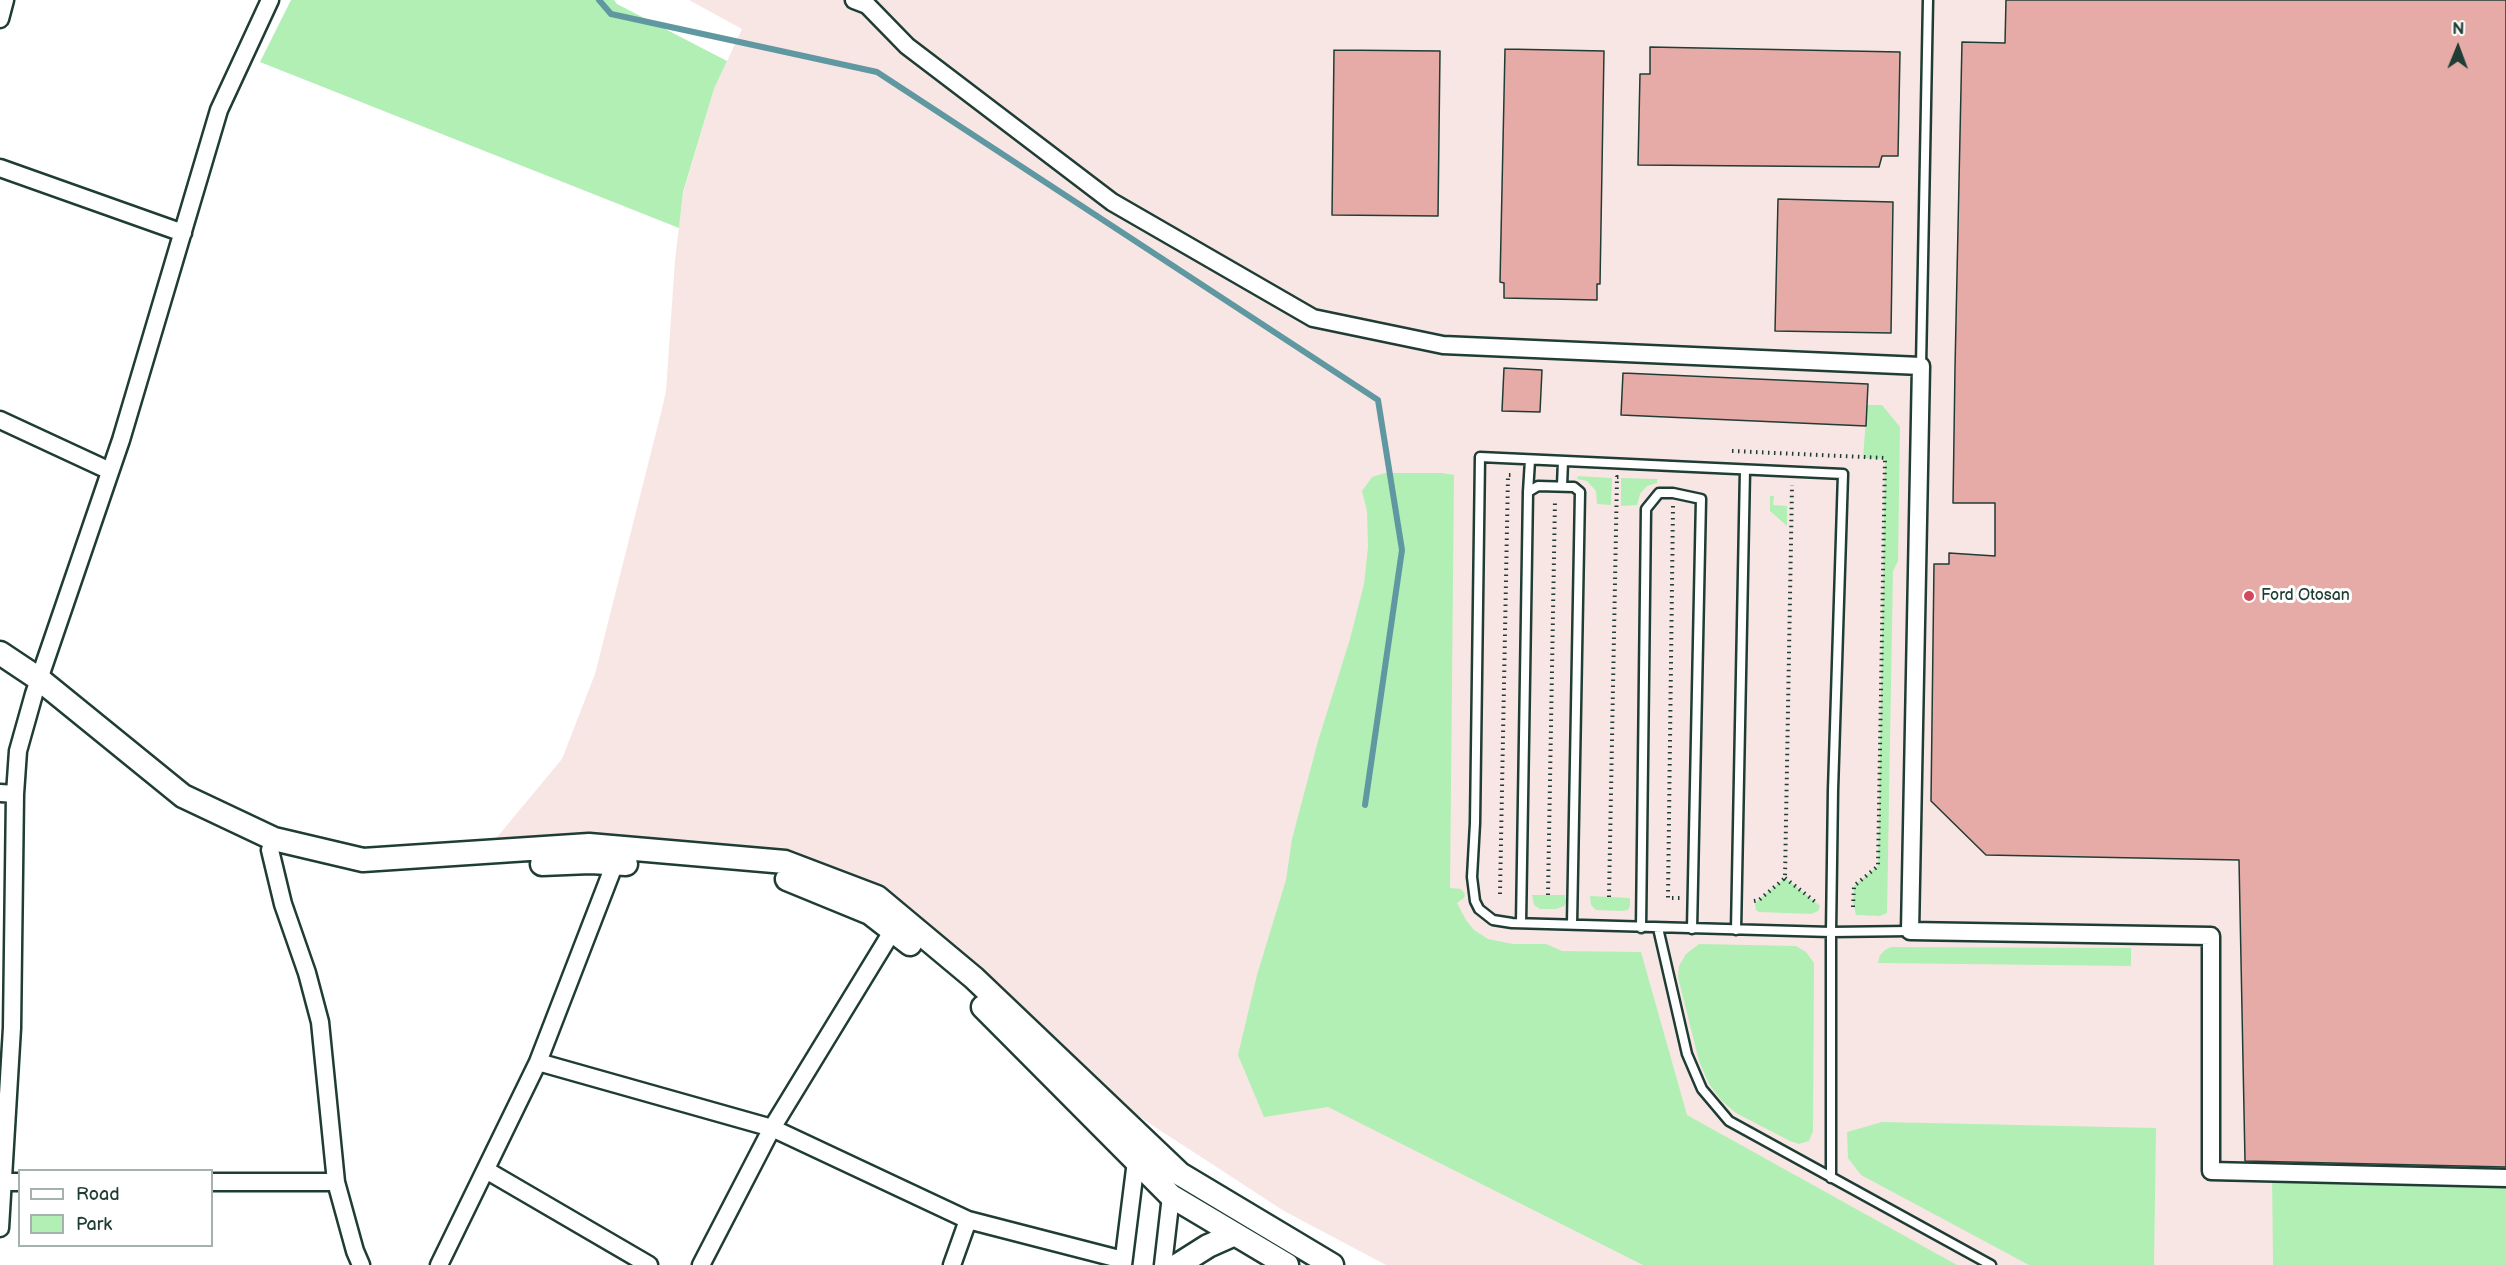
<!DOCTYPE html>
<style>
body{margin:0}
#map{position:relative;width:2506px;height:1265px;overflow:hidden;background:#fff;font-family:"Balsamiq Sans",sans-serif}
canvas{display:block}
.legend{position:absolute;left:18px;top:1169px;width:195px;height:78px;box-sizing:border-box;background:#fff;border:2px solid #a5b1ae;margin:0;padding:8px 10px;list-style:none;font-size:18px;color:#1f3d34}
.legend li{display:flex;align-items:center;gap:12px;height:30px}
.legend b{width:30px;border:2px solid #a5b1ae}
.north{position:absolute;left:2428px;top:18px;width:60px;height:60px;-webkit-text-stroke:4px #fff;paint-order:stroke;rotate:1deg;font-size:16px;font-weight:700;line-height:24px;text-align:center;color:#1f3d34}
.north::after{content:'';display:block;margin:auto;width:21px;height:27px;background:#1f3d34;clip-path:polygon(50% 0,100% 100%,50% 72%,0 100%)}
</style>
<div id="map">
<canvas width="2506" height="1265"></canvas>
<ul class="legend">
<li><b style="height:8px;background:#fff"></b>Road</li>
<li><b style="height:16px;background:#b2efb5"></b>Park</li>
</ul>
<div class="north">N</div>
</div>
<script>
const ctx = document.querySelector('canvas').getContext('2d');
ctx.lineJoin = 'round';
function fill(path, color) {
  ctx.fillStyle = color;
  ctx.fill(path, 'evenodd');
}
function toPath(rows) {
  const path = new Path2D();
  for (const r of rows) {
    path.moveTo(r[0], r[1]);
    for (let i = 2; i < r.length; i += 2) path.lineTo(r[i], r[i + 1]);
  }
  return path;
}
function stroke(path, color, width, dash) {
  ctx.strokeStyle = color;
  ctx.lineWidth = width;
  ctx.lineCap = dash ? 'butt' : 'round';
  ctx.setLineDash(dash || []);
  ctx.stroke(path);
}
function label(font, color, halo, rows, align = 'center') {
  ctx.font = font + ' "Balsamiq Sans",sans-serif';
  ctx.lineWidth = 6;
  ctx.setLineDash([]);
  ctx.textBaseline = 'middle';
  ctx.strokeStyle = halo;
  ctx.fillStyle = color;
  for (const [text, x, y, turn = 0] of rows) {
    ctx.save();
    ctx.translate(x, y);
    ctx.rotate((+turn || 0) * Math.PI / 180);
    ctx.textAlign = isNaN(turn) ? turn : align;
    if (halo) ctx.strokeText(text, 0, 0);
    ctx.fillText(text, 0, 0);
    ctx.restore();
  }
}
fill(toPath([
 [689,0,2506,0,2506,1265,1386,1265,1284,1211,1132,1112,958,965,785,862,483,854,562,759,595,674,662,409,666,391,675,260,683,193,714,89,742,29]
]), '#f8e6e4');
fill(toPath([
 [291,0,614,0,617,4,727,61,714,89,683,192,679,228,260,62],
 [1867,405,1882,405,1900,427,1898,561,1893,571,1887,913,1880,916,1856,915,1853,902,1854,886,1878,866,1885,459,1863,458],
 [1385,473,1442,473,1454,475,1450,888,1461,889,1465,894,1464,898,1457,903,1466,920,1474,930,1488,939,1513,944,1546,944,1562,951,1641,952,1687,1115,1957,1265,1643,1265,1328,1107,1264,1117,1238,1055,1257,975,1286,880,1292,839,1318,741,1350,639,1364,584,1368,547,1367,511,1362,491,1372,477],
 [1578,476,1612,478,1611,505,1597,504,1596,491,1587,481,1577,479],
 [1621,478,1657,479,1657,483,1647,486,1640,494,1637,505,1621,506],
 [1770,496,1774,496,1773,505,1787,506,1787,526,1770,511],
 [1785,878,1820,906,1818,911,1811,914,1759,912,1756,910,1755,903],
 [1532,895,1565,895,1566,902,1564,906,1556,909,1540,909,1534,905],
 [1590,896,1630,898,1630,906,1628,910,1621,911,1596,910,1591,905],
 [1699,944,1796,946,1806,952,1814,963,1813,1131,1809,1141,1799,1144,1790,1141,1736,1113,1722,1101,1709,1084,1699,1061,1678,977,1679,966,1686,954],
 [1891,947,2131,948,2131,966,1878,963,1880,955,1885,950],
 [1882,1122,2156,1128,2154,1265,2029,1265,1861,1175,1848,1158,1847,1132],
 [2272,1172,2506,1177,2506,1265,2273,1265]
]), '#b2efb5');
stroke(toPath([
 [599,0,611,14,877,72,1378,400,1402,550,1365,805]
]), '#6098a2', 6);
const building = toPath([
 [2006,0,2506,0,2506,1167,2245,1161,2239,860,1986,855,1931,801,1934,564,1949,564,1949,553,1995,556,1995,503,1953,503,1955,368,1962,42,2005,43,2006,0],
 [1650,47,1900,52,1898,156,1882,156,1879,167,1638,165,1640,74,1650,74,1650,47],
 [1505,49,1604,51,1600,284,1597,284,1597,300,1504,298,1504,283,1500,282,1505,49],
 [1334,50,1440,51,1438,216,1332,215,1334,50],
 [1778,199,1893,202,1891,333,1775,331,1778,199],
 [1504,368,1542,370,1540,412,1502,411,1504,368],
 [1623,373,1868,384,1866,426,1621,415,1623,373]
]);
fill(building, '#e6aba6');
stroke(building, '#1f3d34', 1.5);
const service = toPath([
 [1921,366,1928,0],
 [1562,486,1563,461],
 [1528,492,1530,460],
 [1521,923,1528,492,1538,486,1574,487,1580,492,1572,924],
 [1641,928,1646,509,1659,493,1673,493,1701,499,1692,929],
 [1658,928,1687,1054,1702,1089,1729,1121,1991,1265],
 [1736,930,1745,470],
 [1831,1178,1831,932,1833,790,1843,474,1480,457,1475,823,1472,877,1475,901,1479,909,1493,920,1512,923,1831,932,1910,931]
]);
const minor = toPath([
 [854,0,867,5,907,46,1112,202,1313,318,1443,345,1921,366,1910,931,2211,936,2211,1171,2506,1178],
 [0,19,5,0],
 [0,168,183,233],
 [0,420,110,471],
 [0,793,15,794],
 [270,850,283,904,307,973,320,1022,336,1182,355,1251,361,1265],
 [538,1062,772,1128,968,1220,1123,1260],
 [486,1170,649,1265],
 [2,1182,20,1182],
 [212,1182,336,1182],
 [0,1228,12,1028,15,794,18,751,34,694,121,440,219,110,270,0],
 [439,1265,538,1062,615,863],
 [701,1265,772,1128,893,930],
 [952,1265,968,1220],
 [1123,1265,1136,1161],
 [1163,1265,1171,1196]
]);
const secondary = toPath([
 [0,653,39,679,183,796,274,839,363,860,589,845,785,862,877,897,974,978,1180,1174,1332,1265],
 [542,864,590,862,626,864],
 [787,879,870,913,910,944],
 [983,1007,1171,1196,1287,1265],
 [1178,1265,1208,1246,1235,1234]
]);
stroke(service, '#1f3d34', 13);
stroke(minor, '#1f3d34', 21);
stroke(secondary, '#1f3d34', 27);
stroke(toPath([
 [1732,451,1885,458,1878,866,1854,886,1853,907],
 [1673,506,1668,898,1680,898],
 [1785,878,1818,904],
 [1500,894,1508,475,1511,475],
 [1548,895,1555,500],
 [1609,897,1617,477,1619,477],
 [1754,901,1759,900,1785,878,1792,485]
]), '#1f3d34', 4, [1.5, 4.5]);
stroke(service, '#fff', 8);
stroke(minor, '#fff', 16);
stroke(secondary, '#fff', 22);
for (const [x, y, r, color] of [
 [2249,596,6,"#d1495b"]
]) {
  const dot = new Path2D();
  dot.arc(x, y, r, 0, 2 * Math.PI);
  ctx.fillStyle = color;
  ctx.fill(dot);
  stroke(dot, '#fff', 2);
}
label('16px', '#1f3d34', '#fff', [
 ["Ford Otosan",2261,596]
], 'left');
</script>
